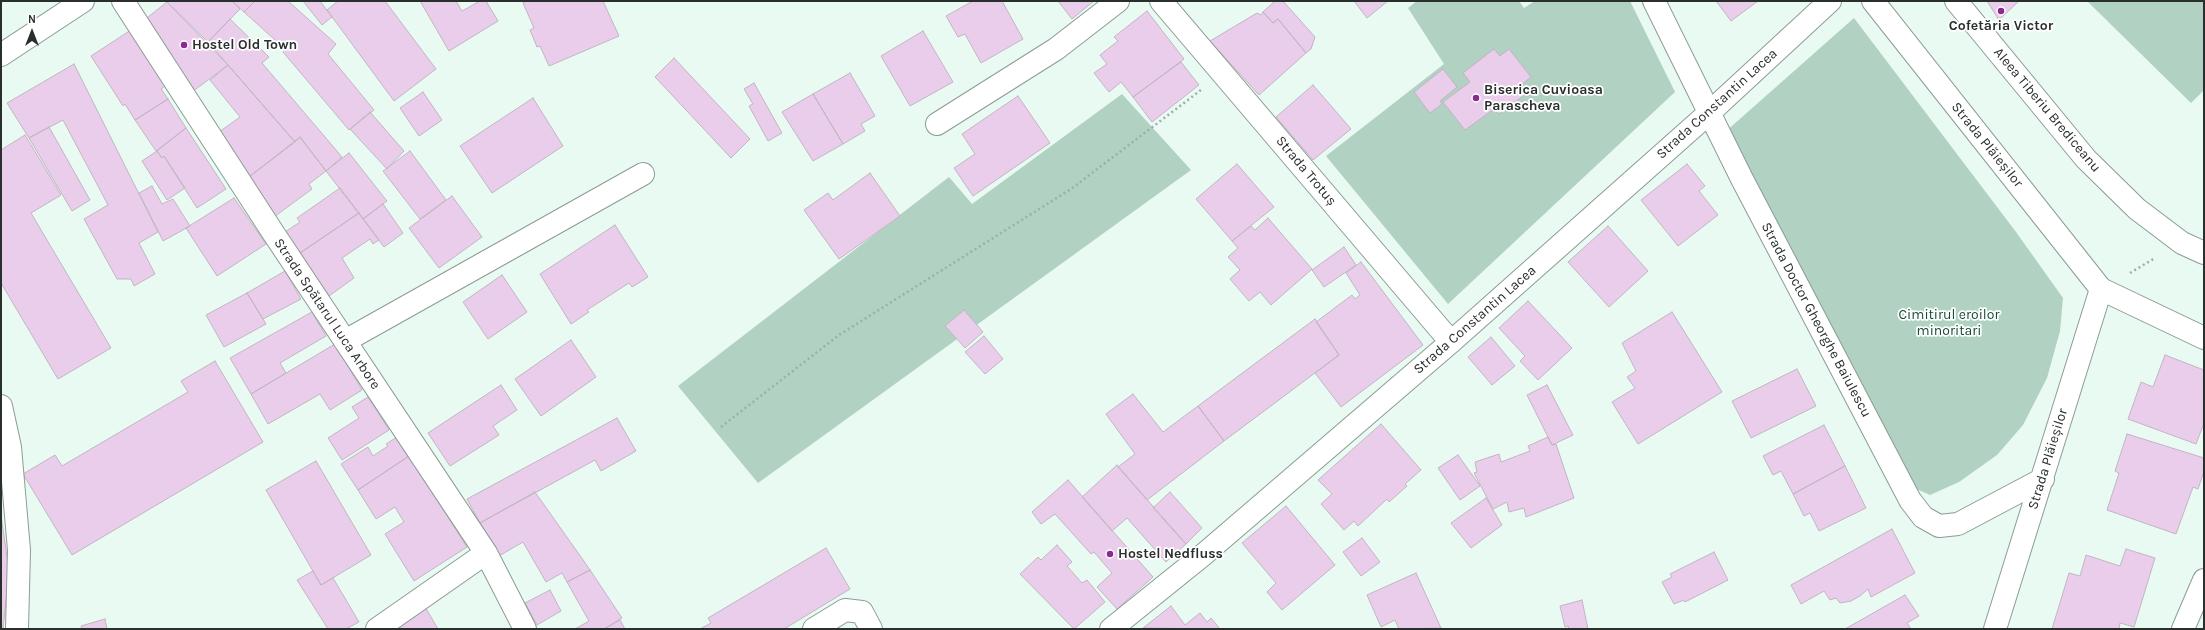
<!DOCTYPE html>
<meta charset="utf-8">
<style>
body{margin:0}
#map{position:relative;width:2205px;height:630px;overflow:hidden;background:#e8faf1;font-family:Karla,sans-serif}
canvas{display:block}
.frame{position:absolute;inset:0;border:2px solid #292f2c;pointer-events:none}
.north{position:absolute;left:12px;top:12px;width:40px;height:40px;-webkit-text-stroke:3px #fff;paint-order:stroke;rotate:0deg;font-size:11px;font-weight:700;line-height:16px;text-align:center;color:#292f2c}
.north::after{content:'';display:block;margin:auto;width:14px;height:18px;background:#292f2c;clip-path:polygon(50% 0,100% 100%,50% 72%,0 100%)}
</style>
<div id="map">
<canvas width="2205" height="630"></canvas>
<div class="frame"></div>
<div class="north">N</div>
</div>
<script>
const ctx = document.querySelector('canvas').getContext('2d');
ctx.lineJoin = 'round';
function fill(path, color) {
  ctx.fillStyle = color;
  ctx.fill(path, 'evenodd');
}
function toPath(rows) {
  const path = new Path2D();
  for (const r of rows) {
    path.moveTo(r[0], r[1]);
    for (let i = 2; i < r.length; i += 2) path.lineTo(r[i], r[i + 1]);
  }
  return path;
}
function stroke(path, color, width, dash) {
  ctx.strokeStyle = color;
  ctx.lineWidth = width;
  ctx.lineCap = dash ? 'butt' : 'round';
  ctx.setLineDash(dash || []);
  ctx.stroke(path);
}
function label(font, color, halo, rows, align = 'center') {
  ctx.font = font + ' Karla,sans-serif';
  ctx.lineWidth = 3.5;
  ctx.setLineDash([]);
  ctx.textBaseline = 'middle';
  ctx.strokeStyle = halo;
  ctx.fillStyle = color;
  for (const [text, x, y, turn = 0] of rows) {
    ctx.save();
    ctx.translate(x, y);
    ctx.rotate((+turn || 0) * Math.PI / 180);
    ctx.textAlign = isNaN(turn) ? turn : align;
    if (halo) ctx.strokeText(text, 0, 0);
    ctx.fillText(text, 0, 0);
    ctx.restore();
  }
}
fill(toPath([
 [1417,1,1519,1,1524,8,1535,1,1630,1,1675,92,1448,304,1326,156,1444,64,1408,8],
 [2087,1,2204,1,2204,90,2191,103],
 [1854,18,2016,232,2063,298,2060,331,2047,378,2023,425,1997,455,1959,482,1930,495,1914,488,1724,133],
 [1122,94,1191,170,758,483,678,386,949,177,972,204]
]), '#b1d1c2');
const building = toPath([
 [169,1,232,1,240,9,208,42,167,2,169,1],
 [232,1,255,1,244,12,232,1],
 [255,1,288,1,336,44,328,54,374,110,349,130,283,52,285,49,244,12,255,1],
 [303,1,320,1,332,17,322,25,303,1],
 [338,1,385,1,436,69,394,101,327,10,338,1],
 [420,1,456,1,462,11,480,1,486,1,498,21,449,51,420,1],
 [527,1,603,1,619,36,549,66,540,46,537,47,530,30,534,28,523,3,527,1],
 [973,1,1002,1,1023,39,981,63,965,34,958,37,946,16,973,1],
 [1058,1,1094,1,1072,19,1058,1],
 [1275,1,1283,1,1315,37,1311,49,1306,53,1278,19,1273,23,1263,12,1275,1],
 [1354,1,1388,1,1367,18,1354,1],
 [1716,1,1758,1,1731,21,1716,1],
 [1987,1,2019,1,1999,20,1987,1],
 [167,2,228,65,192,92,143,21,167,2],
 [1147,11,1184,59,1133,97,1121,82,1109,92,1094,73,1107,64,1100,55,1118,41,1114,37,1147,11],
 [1263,12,1273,23,1278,19,1306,53,1259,95,1210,41,1257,13,1261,15,1263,12],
 [230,19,269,57,262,63,342,157,326,171,300,137,295,142,208,42,230,19],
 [131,30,167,85,161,89,168,99,135,120,125,104,123,106,91,56,131,30],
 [923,31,953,82,910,106,881,56,923,31],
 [1494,49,1500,56,1509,49,1531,77,1521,85,1527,93,1499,114,1494,109,1465,130,1443,102,1470,82,1463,73,1494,49],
 [674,58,750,139,731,158,655,77,674,58],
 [1181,62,1199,85,1152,122,1133,97,1181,62],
 [74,64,158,232,139,243,155,274,134,286,131,279,117,279,84,219,108,205,63,120,29,138,7,103,74,64],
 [228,65,295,142,249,177,219,132,240,117,210,80,228,65],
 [1443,69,1457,87,1440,101,1442,104,1430,113,1414,92,1443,69],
 [850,73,875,116,861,124,865,131,843,144,813,94,850,73],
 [754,83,782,133,768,141,749,106,753,104,744,89,754,83],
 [1313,85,1351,129,1313,160,1276,117,1313,85],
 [423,92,442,120,419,136,400,108,423,92],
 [813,94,843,144,813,161,782,112,813,94],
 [1018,96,1050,143,973,196,954,168,975,154,962,134,1018,96],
 [533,98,563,146,492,193,460,146,533,98],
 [168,99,186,128,156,151,135,120,168,99],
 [370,112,404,151,387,169,350,129,370,112],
 [49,127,90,200,72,211,29,138,49,127],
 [186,128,226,189,197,208,164,156,162,158,157,151,186,128],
 [25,135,61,195,31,213,111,348,58,379,1,283,1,150,25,135],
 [300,137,326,171,309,184,312,189,274,217,249,177,300,137],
 [157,151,162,158,164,156,185,188,167,200,142,161,157,151],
 [410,151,446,200,420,219,383,171,410,151],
 [349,153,387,201,363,219,326,171,349,153],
 [1237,164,1274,207,1232,241,1196,199,1237,164],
 [1687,164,1705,186,1699,191,1718,215,1678,246,1641,200,1687,164],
 [870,173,900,216,839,259,804,210,828,193,833,200,870,173],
 [152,186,162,204,173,199,190,226,163,241,139,193,152,186],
 [340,188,359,213,300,253,285,232,300,222,297,218,340,188],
 [452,196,482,237,439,268,409,228,452,196],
 [234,198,266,244,217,276,186,228,234,198],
 [383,204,403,233,384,247,363,219,383,204],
 [359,213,379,240,373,244,370,239,342,258,354,278,329,296,300,253,359,213],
 [1268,218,1312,269,1271,305,1260,292,1249,301,1230,279,1240,270,1228,257,1238,248,1232,241,1251,226,1255,230,1268,218],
 [615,225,648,277,632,287,629,283,587,310,589,312,571,324,540,274,615,225],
 [1608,226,1648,271,1609,307,1568,262,1608,226],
 [1344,247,1356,265,1324,287,1312,270,1344,247],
 [1361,262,1423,345,1341,407,1315,373,1339,355,1316,322,1352,295,1355,299,1360,295,1346,273,1361,262],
 [285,271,301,299,263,319,247,293,285,271],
 [502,275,527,312,488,339,463,302,502,275],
 [247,293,266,324,224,347,206,315,247,293],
 [1528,301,1572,348,1538,380,1520,361,1525,356,1499,328,1528,301],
 [964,310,983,332,965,348,945,326,964,310],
 [312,312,326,336,280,363,286,373,251,394,230,358,312,312],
 [1672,312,1722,392,1638,444,1612,402,1635,388,1627,377,1636,371,1622,343,1672,312],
 [1315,319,1339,355,1224,441,1198,406,1315,319],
 [984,336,1003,359,985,374,965,352,984,336],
 [1491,337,1515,366,1492,385,1468,357,1491,337],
 [571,340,596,377,541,416,515,379,571,340],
 [335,344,362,390,330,410,320,394,268,424,251,394,335,344],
 [2165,355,2204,370,2204,423,2196,444,2128,419,2141,382,2153,387,2165,355],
 [215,361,263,442,72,555,23,474,55,455,62,466,188,392,181,381,215,361],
 [1797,369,1816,406,1751,438,1732,401,1797,369],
 [501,385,517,410,493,426,499,435,450,466,428,433,501,385],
 [1547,385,1573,435,1552,445,1527,395,1547,385],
 [1133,394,1163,432,1198,406,1224,441,1147,500,1118,467,1135,454,1106,414,1133,394],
 [368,397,389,430,342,460,328,438,359,418,352,407,368,397],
 [617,418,636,451,601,471,595,460,480,523,467,499,617,418],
 [1381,424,1421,470,1405,484,1407,486,1389,502,1387,499,1358,526,1354,521,1344,530,1321,504,1332,494,1318,480,1381,424],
 [1824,425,1845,466,1793,494,1781,471,1773,475,1763,456,1824,425],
 [2127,434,2204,458,2204,471,2198,489,2193,487,2176,534,2107,510,2119,473,2115,471,2127,434],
 [397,437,409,456,358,490,341,464,368,447,373,456,388,446,386,444,397,437],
 [1548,437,1552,445,1556,444,1574,498,1526,517,1524,508,1509,512,1507,502,1493,509,1474,473,1477,472,1475,462,1499,454,1501,462,1530,451,1528,446,1548,437],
 [1458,455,1480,486,1460,500,1438,468,1458,455],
 [409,456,467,547,414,581,385,534,404,522,395,507,376,519,358,490,409,456],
 [316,461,371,555,321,585,266,490,316,461],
 [1117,465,1186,544,1166,562,1127,518,1112,531,1082,497,1117,465],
 [1845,466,1866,508,1819,531,1810,513,1804,516,1793,494,1845,466],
 [1068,480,1153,577,1117,609,1097,587,1112,573,1094,552,1091,554,1055,514,1041,524,1032,512,1068,480],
 [535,492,581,557,590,570,567,582,562,573,546,582,523,542,499,556,480,523,535,492],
 [1170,492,1202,528,1186,544,1153,508,1170,492],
 [1486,498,1502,525,1471,548,1451,523,1486,498],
 [1286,506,1335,565,1282,610,1267,592,1276,583,1242,543,1286,506],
 [1,515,9,571,3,629,1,629,1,515],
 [1892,529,1915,573,1871,597,1868,589,1860,596,1851,601,1840,603,1836,598,1830,600,1824,591,1801,604,1791,585,1892,529],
 [1362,538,1380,562,1361,576,1343,552,1362,538],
 [1057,545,1072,562,1067,566,1082,583,1087,580,1105,602,1074,629,1020,574,1038,557,1041,560,1057,545],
 [826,548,850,589,784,629,700,629,711,623,708,618,826,548],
 [2126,549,2155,558,2134,627,2120,623,2119,629,2052,629,2069,573,2080,576,2086,555,2120,566,2126,549],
 [1714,552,1728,580,1685,602,1684,600,1674,604,1662,582,1672,577,1670,574,1714,552],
 [590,570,622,618,604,629,575,629,589,621,567,582,590,570],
 [313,571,321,585,333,578,359,622,346,629,328,629,297,580,313,571],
 [1416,573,1441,628,1399,629,1395,620,1381,627,1367,595,1416,573],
 [550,590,561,611,537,625,525,603,550,590],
 [1905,595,1919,616,1907,623,1911,629,1845,629,1905,595],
 [1582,600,1588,629,1569,629,1568,626,1565,627,1560,606,1582,600],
 [424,605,438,629,402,629,396,620,424,605],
 [1171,606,1185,625,1200,613,1207,622,1211,618,1220,629,1143,628,1171,606],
 [105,619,107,629,82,629,81,626,105,619],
 [620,620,625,629,604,629,620,620]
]);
fill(building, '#eacdeb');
stroke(building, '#c1b5c1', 1);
const minor = toPath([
 [123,1,272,231,486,553,525,629],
 [1161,1,1451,342],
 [1654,1,1742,179,1910,500,1923,517,1939,526,1958,524,2043,479],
 [1873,1,2101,289,2204,338],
 [1956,1,2086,159,2137,209,2182,243,2204,253],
 [1,55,83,1],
 [937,124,1056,49,1118,1],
 [345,341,643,174],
 [1,406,10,447,19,550,17,629],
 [377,629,486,553],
 [814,629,845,610,862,612,871,629],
 [1111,629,1203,555,1451,342,1709,113,1830,1],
 [1995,629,2101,289],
 [2183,629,2204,580]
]);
stroke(minor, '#8c9c95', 24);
stroke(toPath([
 [2130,273,2155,258],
 [721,427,839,335,1071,189,1201,90]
]), '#a0aea7', 2.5, [2, 3]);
stroke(minor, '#fff', 22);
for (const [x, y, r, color] of [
 [2001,11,4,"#8a2992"],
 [184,45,4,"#8a2992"],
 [1476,98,4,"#8a2992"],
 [1110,554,4,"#8a2992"]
]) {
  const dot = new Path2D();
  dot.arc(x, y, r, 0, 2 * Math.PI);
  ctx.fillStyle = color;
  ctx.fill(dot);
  stroke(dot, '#fff', 1.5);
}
label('bold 14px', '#292f2c', '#fff', [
 ["Cofetăria Victor",2001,26,"center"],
 ["Hostel Old Town",192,45],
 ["Biserica Cuvioasa",1484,90],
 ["Parascheva",1484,106],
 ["Hostel Nedfluss",1118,554]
], 'left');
label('14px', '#292f2c', '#fff', [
 ["Strada Constantin Lacea",1717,104,-42],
 ["Aleea Tiberiu Brediceanu",2047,110,50],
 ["Strada Plăieșilor",1987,145,51],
 ["Strada Trotuș",1306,171,50],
 ["Strada Spătarul Luca Arbore",327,314,56],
 ["Strada Constantin Lacea",1475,320,-41],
 ["Strada Doctor Gheorghe Baiulescu",1816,320,62],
 ["Strada Plăieșilor",2048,459,-73]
]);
label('14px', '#154b37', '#fff', [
 ["Cimitirul eroilor",1949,315],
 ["minoritari",1949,331]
]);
</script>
